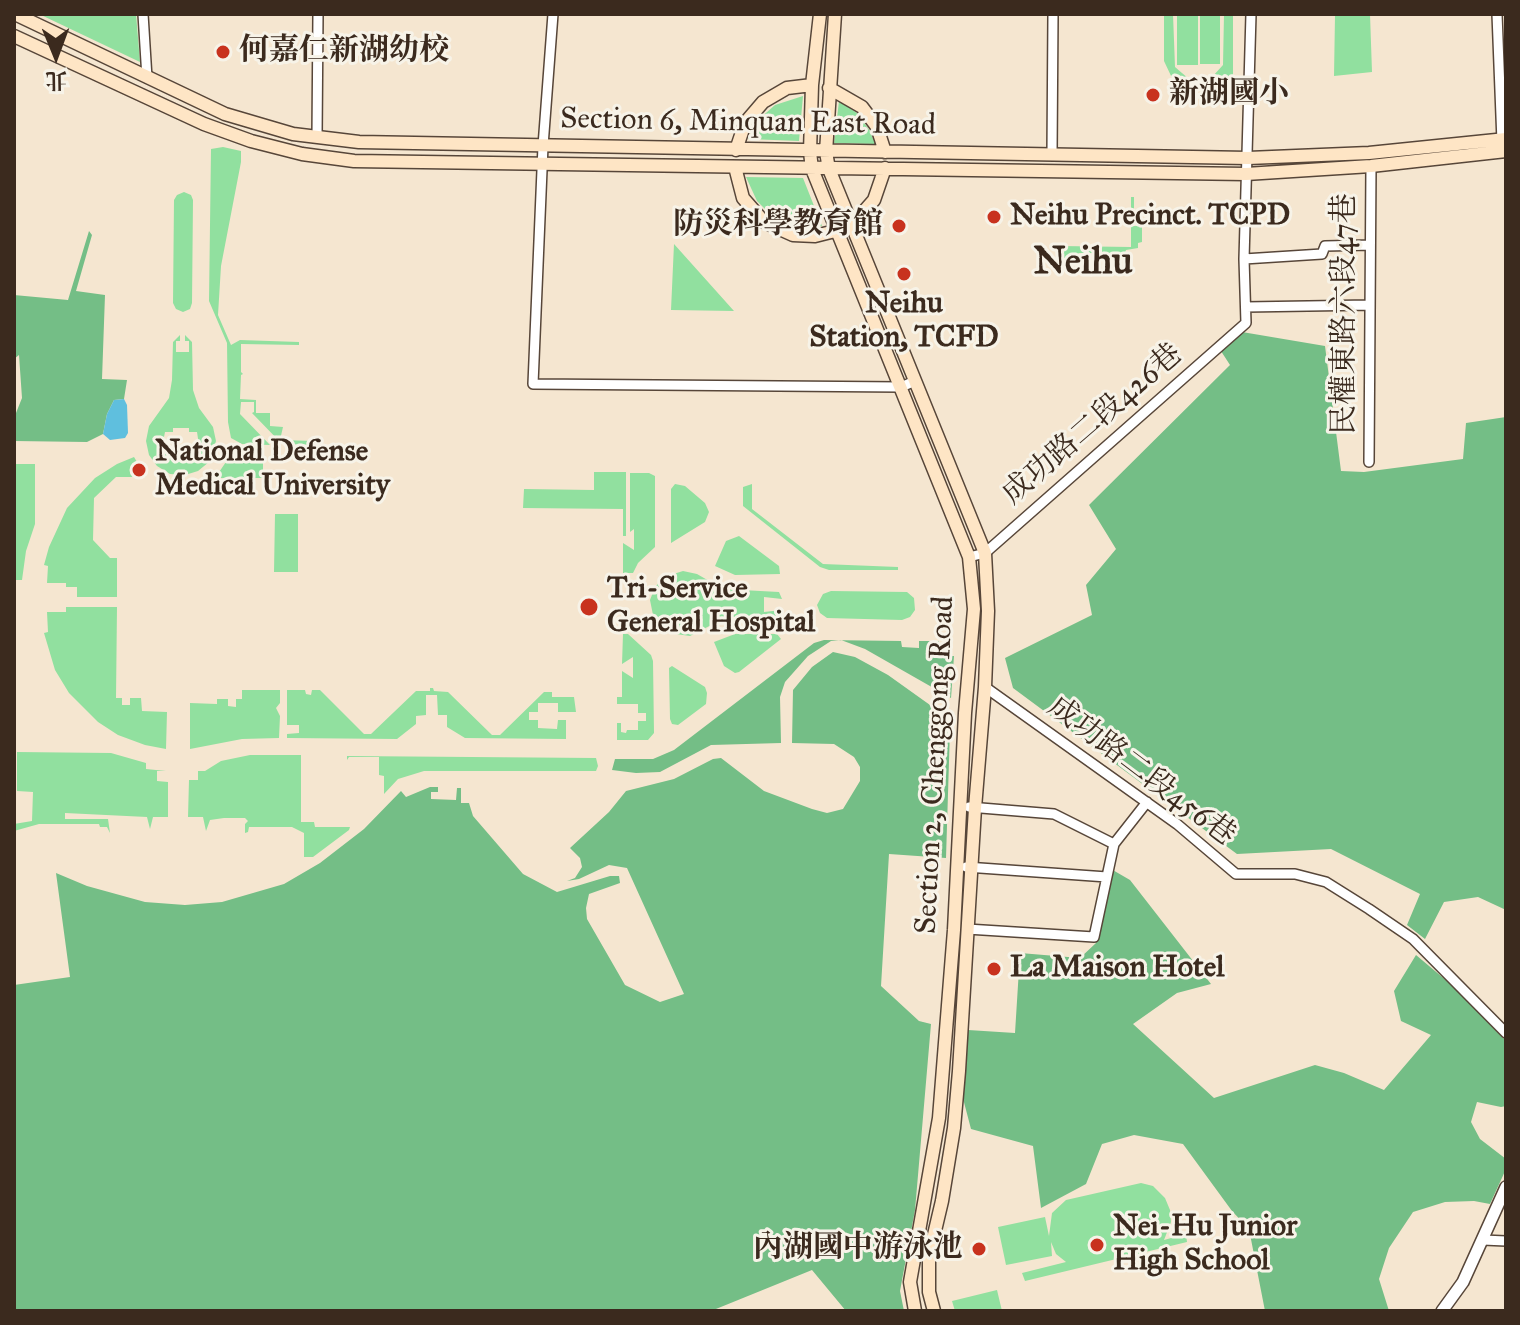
<!DOCTYPE html>
<meta charset="utf-8">
<style>
body{margin:0}
#map{position:relative;width:1520px;height:1325px;overflow:hidden;background:#f5e6d0;font-family:"IM FELL Great Primer","Noto Serif TC",serif}
canvas{display:block}
.frame{position:absolute;inset:0;border:16px solid #3b2a1e;pointer-events:none}
.north{position:absolute;left:16px;top:16px;width:80px;height:80px;-webkit-text-stroke:6px #f7f3e8;paint-order:stroke;rotate:179deg;font-size:22px;font-weight:700;line-height:32px;text-align:center;color:#3b2a1e}
.north::after{content:'';display:block;margin:auto;width:28px;height:36px;background:#3b2a1e;clip-path:polygon(50% 0,100% 100%,50% 72%,0 100%)}
</style>
<div id="map">
<canvas width="1520" height="1325"></canvas>
<div class="frame"></div>
<div class="north">北</div>
</div>
<script>
const ctx = document.querySelector('canvas').getContext('2d');
ctx.lineJoin = 'round';
function fill(path, color) {
  ctx.fillStyle = color;
  ctx.fill(path, 'evenodd');
}
function toPath(rows) {
  const path = new Path2D();
  for (const r of rows) {
    path.moveTo(r[0], r[1]);
    for (let i = 2; i < r.length; i += 2) path.lineTo(r[i], r[i + 1]);
  }
  return path;
}
function stroke(path, color, width, dash) {
  ctx.strokeStyle = color;
  ctx.lineWidth = width;
  ctx.lineCap = dash ? 'butt' : 'round';
  ctx.setLineDash(dash || []);
  ctx.stroke(path);
}
function label(font, color, halo, rows, align = 'center') {
  ctx.font = font + ' "IM FELL Great Primer","Noto Serif TC",serif';
  ctx.lineWidth = 6;
  ctx.setLineDash([]);
  ctx.textBaseline = 'middle';
  ctx.strokeStyle = halo;
  ctx.fillStyle = color;
  for (const [text, x, y, turn = 0] of rows) {
    ctx.save();
    ctx.translate(x, y);
    ctx.rotate((+turn || 0) * Math.PI / 180);
    ctx.textAlign = isNaN(turn) ? turn : align;
    if (halo) ctx.strokeText(text, 0, 0);
    ctx.fillText(text, 0, 0);
    ctx.restore();
  }
}
fill(toPath([
 [39,14,136,14,140,62],
 [1164,14,1173,14,1175,67,1189,79,1197,80,1212,77,1223,65,1224,14,1233,14,1233,90,1224,90,1223,80,1211,88,1191,90,1182,88,1172,78,1164,61],
 [1177,14,1198,14,1198,65,1177,65],
 [1200,14,1220,14,1220,64,1200,64],
 [1370,14,1372,72,1334,76,1335,16],
 [803,96,799,141,748,139,758,120,775,105],
 [839,101,857,113,870,131,875,144,834,143],
 [223,147,241,151,241,162,221,266,218,315,231,345,240,340,299,342,299,345,241,344,241,372,243,374,241,375,240,399,256,400,256,413,270,413,270,426,283,427,280,440,315,441,315,445,282,444,252,413,254,412,254,402,241,402,240,414,270,445,242,444,231,438,228,422,227,343,209,301,211,149],
 [746,177,803,178,822,226,793,226,773,217,757,201],
 [184,192,191,195,193,200,192,303,190,309,183,312,176,309,173,303,174,200,177,195],
 [1131,197,1134,197,1134,226,1142,226,1142,242,1138,243,1138,248,1126,250,1125,253,1079,253,1078,260,1060,260,1060,246,1131,247],
 [674,244,734,311,671,310],
 [180,335,180,341,176,341,176,352,189,352,189,341,185,341,185,335,192,342,193,390,199,408,213,427,216,441,209,462,198,471,185,475,170,474,157,466,149,455,146,441,149,426,169,398,172,380,173,342],
 [173,428,189,428,189,432,197,432,199,445,193,454,179,459,166,451,164,437,165,432,173,432],
 [134,457,146,477,116,477,94,498,93,540,110,558,117,558,117,597,77,597,77,587,66,587,66,583,47,583,48,566,44,565,49,547,67,508,95,478,117,464],
 [228,459,263,462,263,478,215,478],
 [14,464,35,464,35,524,26,551,22,580,14,580],
 [594,472,626,472,626,536,623,536,623,509,523,508,524,489,594,490],
 [630,473,649,473,655,476,655,547,638,563,633,573,623,573,623,543,634,550,634,529,630,532],
 [675,484,685,486,705,503,709,512,705,522,671,543,671,489],
 [752,484,752,509,823,564,898,567,898,570,829,570,820,567,743,506,743,487],
 [275,514,298,514,298,572,274,572],
 [739,536,779,566,780,574,735,575,715,566,726,541],
 [683,571,697,574,723,589,779,592,782,599,764,597,764,612,782,610,782,615,779,618,733,617,721,620,690,636,669,633,654,620,650,600,655,587,664,577],
 [831,591,907,592,914,598,915,610,910,617,902,620,827,618,820,613,817,605,823,594],
 [66,607,117,607,116,698,122,698,122,705,130,705,130,698,141,698,142,711,167,712,166,749,145,745,118,735,98,722,69,693,55,670,44,633,48,632,47,612,66,612],
 [623,634,628,634,651,655,653,661,654,733,648,740,617,740,617,723,621,723,621,732,626,733,627,730,638,730,638,721,646,721,646,713,638,713,638,704,617,704,617,697,622,697,622,671,633,678,633,657,622,664],
 [735,634,777,634,781,639,739,672,735,673,724,666,714,642],
 [672,666,705,687,707,693,706,704,678,725,672,724,670,719,669,668],
 [430,688,433,688,434,691,448,692,492,735,500,735,544,692,552,692,552,697,574,697,576,712,558,712,558,703,538,703,538,712,529,712,529,720,538,720,538,728,557,729,558,720,566,720,566,739,465,738,447,727,447,715,438,715,437,695,426,695,426,715,416,716,416,724,397,739,287,738,287,734,299,733,299,725,287,725,287,690,305,690,306,694,311,695,312,690,320,690,364,734,371,734,416,691,430,691],
 [242,690,280,690,280,703,276,708,280,716,279,738,242,739,190,749,190,703,217,704,217,699,228,699,228,706,236,707,236,699,242,699],
 [17,752,111,753,146,763,146,769,166,771,157,771,157,781,168,782,168,817,153,817,150,829,147,817,65,813,65,819,108,819,110,833,107,827,100,827,99,824,39,824,14,831,14,824,32,821,33,792,17,791],
 [250,755,301,755,301,822,314,822,315,827,350,827,349,830,313,857,304,857,304,833,292,827,249,827,248,832,245,833,245,824,248,821,245,818,224,818,210,820,206,831,203,817,188,817,189,780,198,780,198,771,205,771,221,761],
 [347,756,596,758,598,766,596,771,424,771,398,779,384,794,384,776,379,775,379,757,349,757,347,760],
 [1141,1183,1153,1186,1165,1198,1170,1210,1171,1222,1164,1240,1186,1234,1187,1242,1025,1281,1022,1273,1066,1262,1056,1254,1051,1242,1052,1256,1006,1265,998,1227,1045,1217,1049,1236,1052,1213,1066,1200],
 [997,1290,1002,1311,955,1311,952,1301]
]), '#91e09f');
fill(toPath([
 [89,231,92,235,76,291,105,295,102,379,127,380,124,399,114,400,107,414,103,434,87,442,14,441,14,418,22,398,19,355,14,359,14,295,68,300],
 [1242,332,1325,346,1341,471,1364,472,1463,459,1466,423,1506,417,1506,910,1478,897,1444,902,1425,939,1407,925,1420,894,1331,849,1237,854,1013,688,1005,658,1092,615,1086,585,1116,549,1089,505,1230,365,1219,348],
 [824,640,901,641,902,647,919,648,919,641,939,641,939,645,950,656,954,656,951,698,865,649,841,640,831,641,808,656,785,682,780,697,781,743,711,745,660,772,636,773,612,770,615,759,653,759,674,750,814,643],
 [833,652,855,657,888,675,937,710,935,723,950,729,946,858,889,854,881,986,919,1021,931,1024,915,1210,900,1291,904,1311,846,1311,812,1270,711,1311,14,1311,14,985,70,977,56,873,87,886,145,902,185,905,222,902,284,884,320,863,364,829,401,791,406,797,430,787,438,787,438,792,431,792,431,799,456,800,457,788,461,788,461,803,469,803,473,816,523,874,557,892,610,876,619,876,620,883,589,894,586,908,587,919,625,985,660,1002,684,994,627,868,609,865,579,879,567,881,575,878,582,867,580,858,570,848,609,812,626,791,674,779,713,759,721,758,764,791,812,809,827,813,843,809,860,781,860,767,854,757,834,744,792,743,793,690,812,667],
 [1111,869,1130,880,1211,984,1177,993,1133,1024,1214,1098,1315,1065,1344,1073,1384,1090,1431,1035,1401,1021,1394,991,1416,955,1454,987,1506,1041,1506,1106,1501,1107,1477,1102,1471,1122,1480,1139,1506,1159,1506,1169,1490,1204,1474,1201,1445,1202,1413,1212,1389,1248,1379,1279,1389,1311,1265,1311,1249,1229,1232,1211,1183,1144,1134,1135,1102,1144,1086,1184,1041,1208,1033,1146,971,1129,960,1087,968,1030,1015,1033,1020,953,1080,958,1096,943]
]), '#74be86');
fill(toPath([
 [124,399,127,405,128,433,125,438,110,440,103,434,107,414,114,400]
]), '#5fbfde');
const minor = toPath([
 [143,14,147,78],
 [553,14,543,146,533,384,901,387,915,381],
 [1497,14,1502,142],
 [317,137,318,14],
 [1052,154,1053,14],
 [1244,259,1322,254,1325,246,1370,245],
 [1246,307,1370,305],
 [1369,462,1371,166],
 [969,557,985,553,1246,323,1244,259,1251,14],
 [985,687,1177,824,1236,874,1295,874,1326,882,1369,909,1413,939,1506,1033],
 [969,807,1054,814,1114,844],
 [966,867,1107,877],
 [967,929,1094,937,1114,844,1147,802],
 [1483,1240,1506,1241]
]);
const tertiary = toPath([
 [1442,1311,1463,1282,1506,1187]
]);
const secondary = toPath([
 [15,14,225,114,293,134,359,142,1248,158,1369,153,1506,139],
 [820,14,812,85,810,152,812,169,969,557,974,609,965,713,954,930,939,1118,910,1282,915,1311],
 [835,14,826,152,829,169,985,553,988,611,985,687,975,808,959,1071,954,1128,942,1201,929,1256,929,1292,934,1311],
 [14,36,204,124,251,141,302,154,354,161,1246,174,1371,166,1506,151],
 [829,88,862,107,877,127,885,152],
 [736,150,745,123,763,102,787,88,812,85],
 [735,167,743,198,764,222,793,235,815,236,835,231],
 [852,225,874,200,885,168]
]);
stroke(minor, '#574639', 12);
stroke(tertiary, '#574639', 14);
stroke(secondary, '#574639', 15);
stroke(minor, '#fff', 9);
stroke(tertiary, '#fff', 11);
stroke(secondary, '#fee5c5', 12);
for (const [x, y, r, color] of [
 [223,52,8,"#c8321e"],
 [1153,95,8,"#c8321e"],
 [994,217,8,"#c8321e"],
 [899,226,8,"#c8321e"],
 [904,274,8,"#c8321e"],
 [139,470,8,"#c8321e"],
 [589,607,10,"#c8321e"],
 [994,969,8,"#c8321e"],
 [1097,1245,8,"#c8321e"],
 [979,1249,8,"#c8321e"]
]) {
  const dot = new Path2D();
  dot.arc(x, y, r, 0, 2 * Math.PI);
  ctx.fillStyle = color;
  ctx.fill(dot);
  stroke(dot, '#f7f3e8', 3);
}
label('bold 30px', '#3b2a1e', '#f7f3e8', [
 ["何嘉仁新湖幼校",239,52],
 ["新湖國小",1169,95],
 ["Neihu Precinct. TCPD",1010,217],
 ["防災科學教育館",883,226,"right"],
 ["Neihu",904,305,"center"],
 ["Station, TCFD",904,339,"center"],
 ["National Defense",155,453],
 ["Medical University",155,487],
 ["Tri-Service",607,590],
 ["General Hospital",607,624],
 ["La Maison Hotel",1010,969],
 ["Nei-Hu Junior",1113,1228],
 ["High School",1113,1262],
 ["內湖國中游泳池",963,1249,"right"]
], 'left');
label('30px', '#3b2a1e', '#f7f3e8', [
 ["Section 6, Minquan East Road",748,123,1],
 ["民權東路六段47巷",1346,314,-90],
 ["成功路二段426巷",1093,425,-41],
 ["Section 2, Chenggong Road",936,765,-87],
 ["成功路二段456巷",1141,772,37]
]);
label('bold 38px', '#3b2a1e', '#f7f3e8', [
 ["Neihu",1083,264]
]);
</script>
